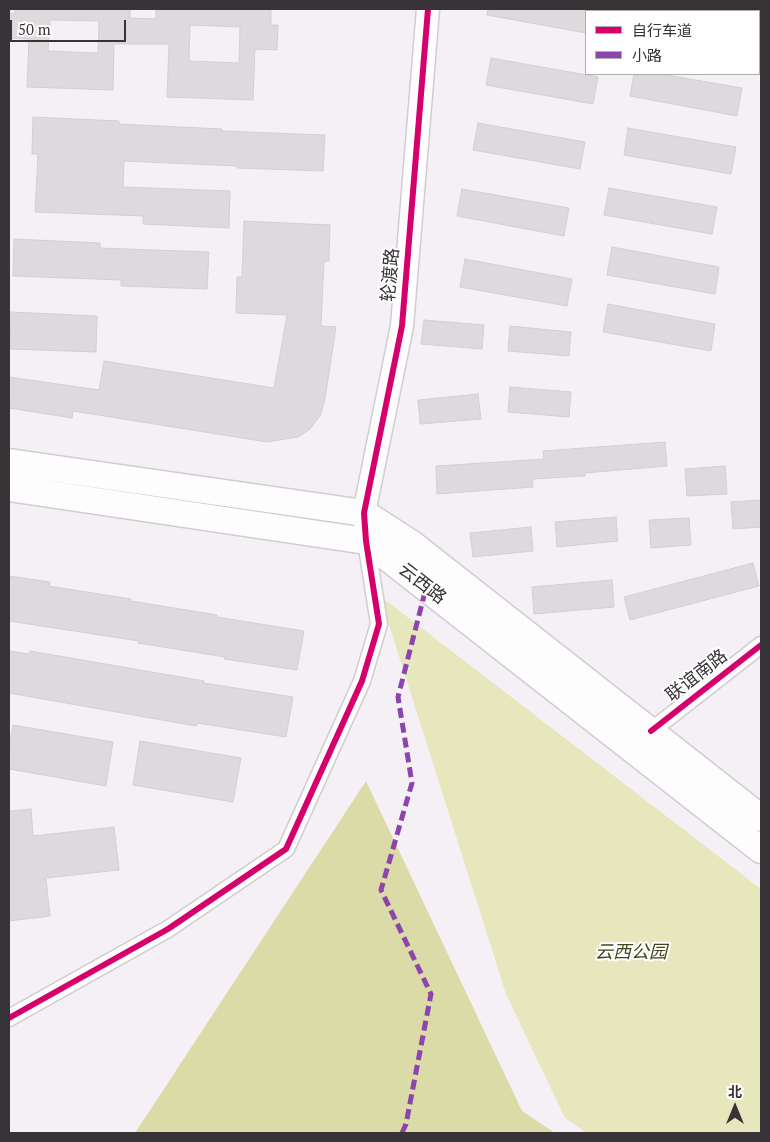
<!DOCTYPE html>
<meta charset="utf-8">
<style>
body{margin:0}
#map{position:relative;width:770px;height:1142px;overflow:hidden;background:#f5f0f5;font-family:"PT Serif","Noto Sans SC",serif}
canvas{display:block}
.frame{position:absolute;inset:0;border:10px solid #373336;pointer-events:none}
.legend{position:absolute;left:585px;top:10px;width:175px;height:65px;box-sizing:border-box;background:#fefefe;border:1px solid #aeadae;margin:0;padding:6px 9px;list-style:none;font-size:15px;color:#373336}
.legend li{display:flex;align-items:center;gap:10px;height:25px}
.legend b{width:25px;border:1px solid #aeadae}
.north{position:absolute;left:710px;top:1082px;width:50px;height:50px;-webkit-text-stroke:4px #fefefe;paint-order:stroke;rotate:0deg;font-size:14px;font-weight:700;line-height:20px;text-align:center;color:#373336}
.north::after{content:'';display:block;margin:auto;width:18px;height:22px;background:#373336;clip-path:polygon(50% 0,100% 100%,50% 72%,0 100%)}
.scale{position:absolute;left:10px;top:20px;width:116px;height:22px;box-sizing:border-box;border:2px solid #373336;border-top:0;padding-left:6px;font-size:15px;line-height:18px;white-space:nowrap;color:#373336;-webkit-text-stroke:4px #fefefe;paint-order:stroke}
</style>
<div id="map">
<canvas width="770" height="1142"></canvas>
<div class="frame"></div>
<ul class="legend">
<li><b style="height:6px;background:#d6006c"></b>自行车道</li>
<li><b style="height:6px;background:#8e44ad"></b>小路</li>
</ul>
<div class="north">北</div>
<div class="scale">50 m</div>
</div>
<script>
const ctx = document.querySelector('canvas').getContext('2d');
ctx.lineJoin = 'round';
function fill(path, color) {
  ctx.fillStyle = color;
  ctx.fill(path, 'evenodd');
}
function toPath(rows) {
  const path = new Path2D();
  for (const r of rows) {
    path.moveTo(r[0], r[1]);
    for (let i = 2; i < r.length; i += 2) path.lineTo(r[i], r[i + 1]);
  }
  return path;
}
function stroke(path, color, width, dash) {
  ctx.strokeStyle = color;
  ctx.lineWidth = width;
  ctx.lineCap = dash ? 'butt' : 'round';
  ctx.setLineDash(dash || []);
  ctx.stroke(path);
}
function label(font, color, halo, rows, align = 'center') {
  ctx.font = font + ' "PT Serif","Noto Sans SC",serif';
  ctx.lineWidth = 4;
  ctx.setLineDash([]);
  ctx.textBaseline = 'middle';
  ctx.strokeStyle = halo;
  ctx.fillStyle = color;
  for (const [text, x, y, turn = 0] of rows) {
    ctx.save();
    ctx.translate(x, y);
    ctx.rotate((+turn || 0) * Math.PI / 180);
    ctx.textAlign = isNaN(turn) ? turn : align;
    if (halo) ctx.strokeText(text, 0, 0);
    ctx.fillText(text, 0, 0);
    ctx.restore();
  }
}
fill(toPath([
 [380,596,761,889,761,1131,757,1133,587,1133,565,1118,506,994]
]), '#e6e7bc');
fill(toPath([
 [366,781,522,1111,555,1133,135,1133]
]), '#dadba7');
const building = toPath([
 [15,9,130,9,130,18,156,19,156,9,271,9,271,25,278,25,277,50,255,49,253,100,167,97,169,44,114,44,113,90,27,87,29,39,9,38,9,13,15,14,15,9],
 [50,20,99,21,98,53,48,51,50,20],
 [190,25,240,27,239,63,189,61,190,25],
 [488,9,586,9,586,33,487,15,488,9],
 [491,58,598,77,593,104,486,85,491,58],
 [634,74,661,74,742,88,737,116,630,96,634,74],
 [33,117,119,121,119,124,222,129,222,131,325,135,323,171,237,168,237,166,124,161,123,187,230,191,229,228,143,224,143,216,35,212,38,154,32,154,33,117],
 [478,123,585,142,580,169,473,150,478,123],
 [628,128,736,147,731,174,624,155,628,128],
 [609,188,717,207,712,234,604,215,609,188],
 [462,189,569,208,564,236,457,216,462,189],
 [244,221,330,225,329,261,324,261,321,326,336,327,325,399,320,416,310,429,298,437,267,442,73,411,72,418,9,408,9,377,99,390,104,361,274,388,287,315,236,313,237,277,242,277,244,221],
 [14,239,100,243,100,248,209,252,207,289,121,286,121,280,13,276,14,239],
 [612,247,719,267,715,294,607,275,612,247],
 [465,259,572,279,567,306,460,287,465,259],
 [608,304,715,324,711,351,603,332,608,304],
 [11,312,97,316,96,352,10,349,11,312],
 [424,320,484,325,482,349,421,344,424,320],
 [510,326,571,332,569,356,508,351,510,326],
 [510,387,571,392,569,417,508,412,510,387],
 [478,394,481,419,420,424,418,400,478,394],
 [665,442,667,466,585,473,585,476,532,479,533,487,437,494,436,466,544,459,543,451,665,442],
 [725,466,727,494,687,496,685,469,725,466],
 [761,500,761,527,733,529,731,502,761,500],
 [616,517,618,541,557,547,555,522,616,517],
 [689,518,691,545,651,548,649,520,689,518],
 [531,527,533,551,473,557,470,533,531,527],
 [753,563,759,586,630,620,624,597,753,563],
 [9,576,50,582,49,586,131,599,131,601,217,615,217,617,304,631,297,670,224,659,225,657,138,643,139,641,9,621,9,576],
 [612,580,614,607,534,614,532,587,612,580],
 [9,651,29,654,30,651,204,681,204,683,293,697,286,737,197,723,196,726,9,693,9,651],
 [13,725,113,742,106,786,9,769,9,749,13,725],
 [140,741,241,758,233,802,133,785,140,741],
 [31,809,33,836,114,827,119,870,46,878,50,916,9,921,9,811,31,809]
]);
fill(building, '#ded9dc');
stroke(building, '#d3cfd1', 1);
const minor = toPath([
 [749,9,761,11],
 [651,731,761,645],
 [9,1018,168,929,286,849,362,681,379,624,366,541]
]);
const secondary = toPath([
 [366,530,364,513,402,326,428,9]
]);
const primary = toPath([
 [9,462,364,513,412,544,761,818],
 [9,488,366,541,761,850]
]);
stroke(minor, '#d0cdd0', 19);
stroke(secondary, '#d0cdd0', 25);
stroke(primary, '#d0cdd0', 29);
stroke(minor, '#fefdfe', 16);
stroke(secondary, '#fefdfe', 22);
stroke(primary, '#fefdfe', 26);
stroke(toPath([
 [402,1133,406,1124,431,994,381,890,412,783,398,697,426,588]
]), '#8e44ad', 5, [10, 5]);
stroke(toPath([
 [651,731,761,645],
 [9,1018,168,929,286,849,362,681,379,624,366,541,364,513,402,326,428,9]
]), '#d6006c', 6);
label('18px', '#373336', '#fefefe', [
 ["轮渡路",391,275,-85],
 ["云西路",422,584,38],
 ["联谊南路",697,676,-38]
]);
label('italic 18px', '#44471e', '#fefefe', [
 ["云西公园",631,953]
]);
</script>
